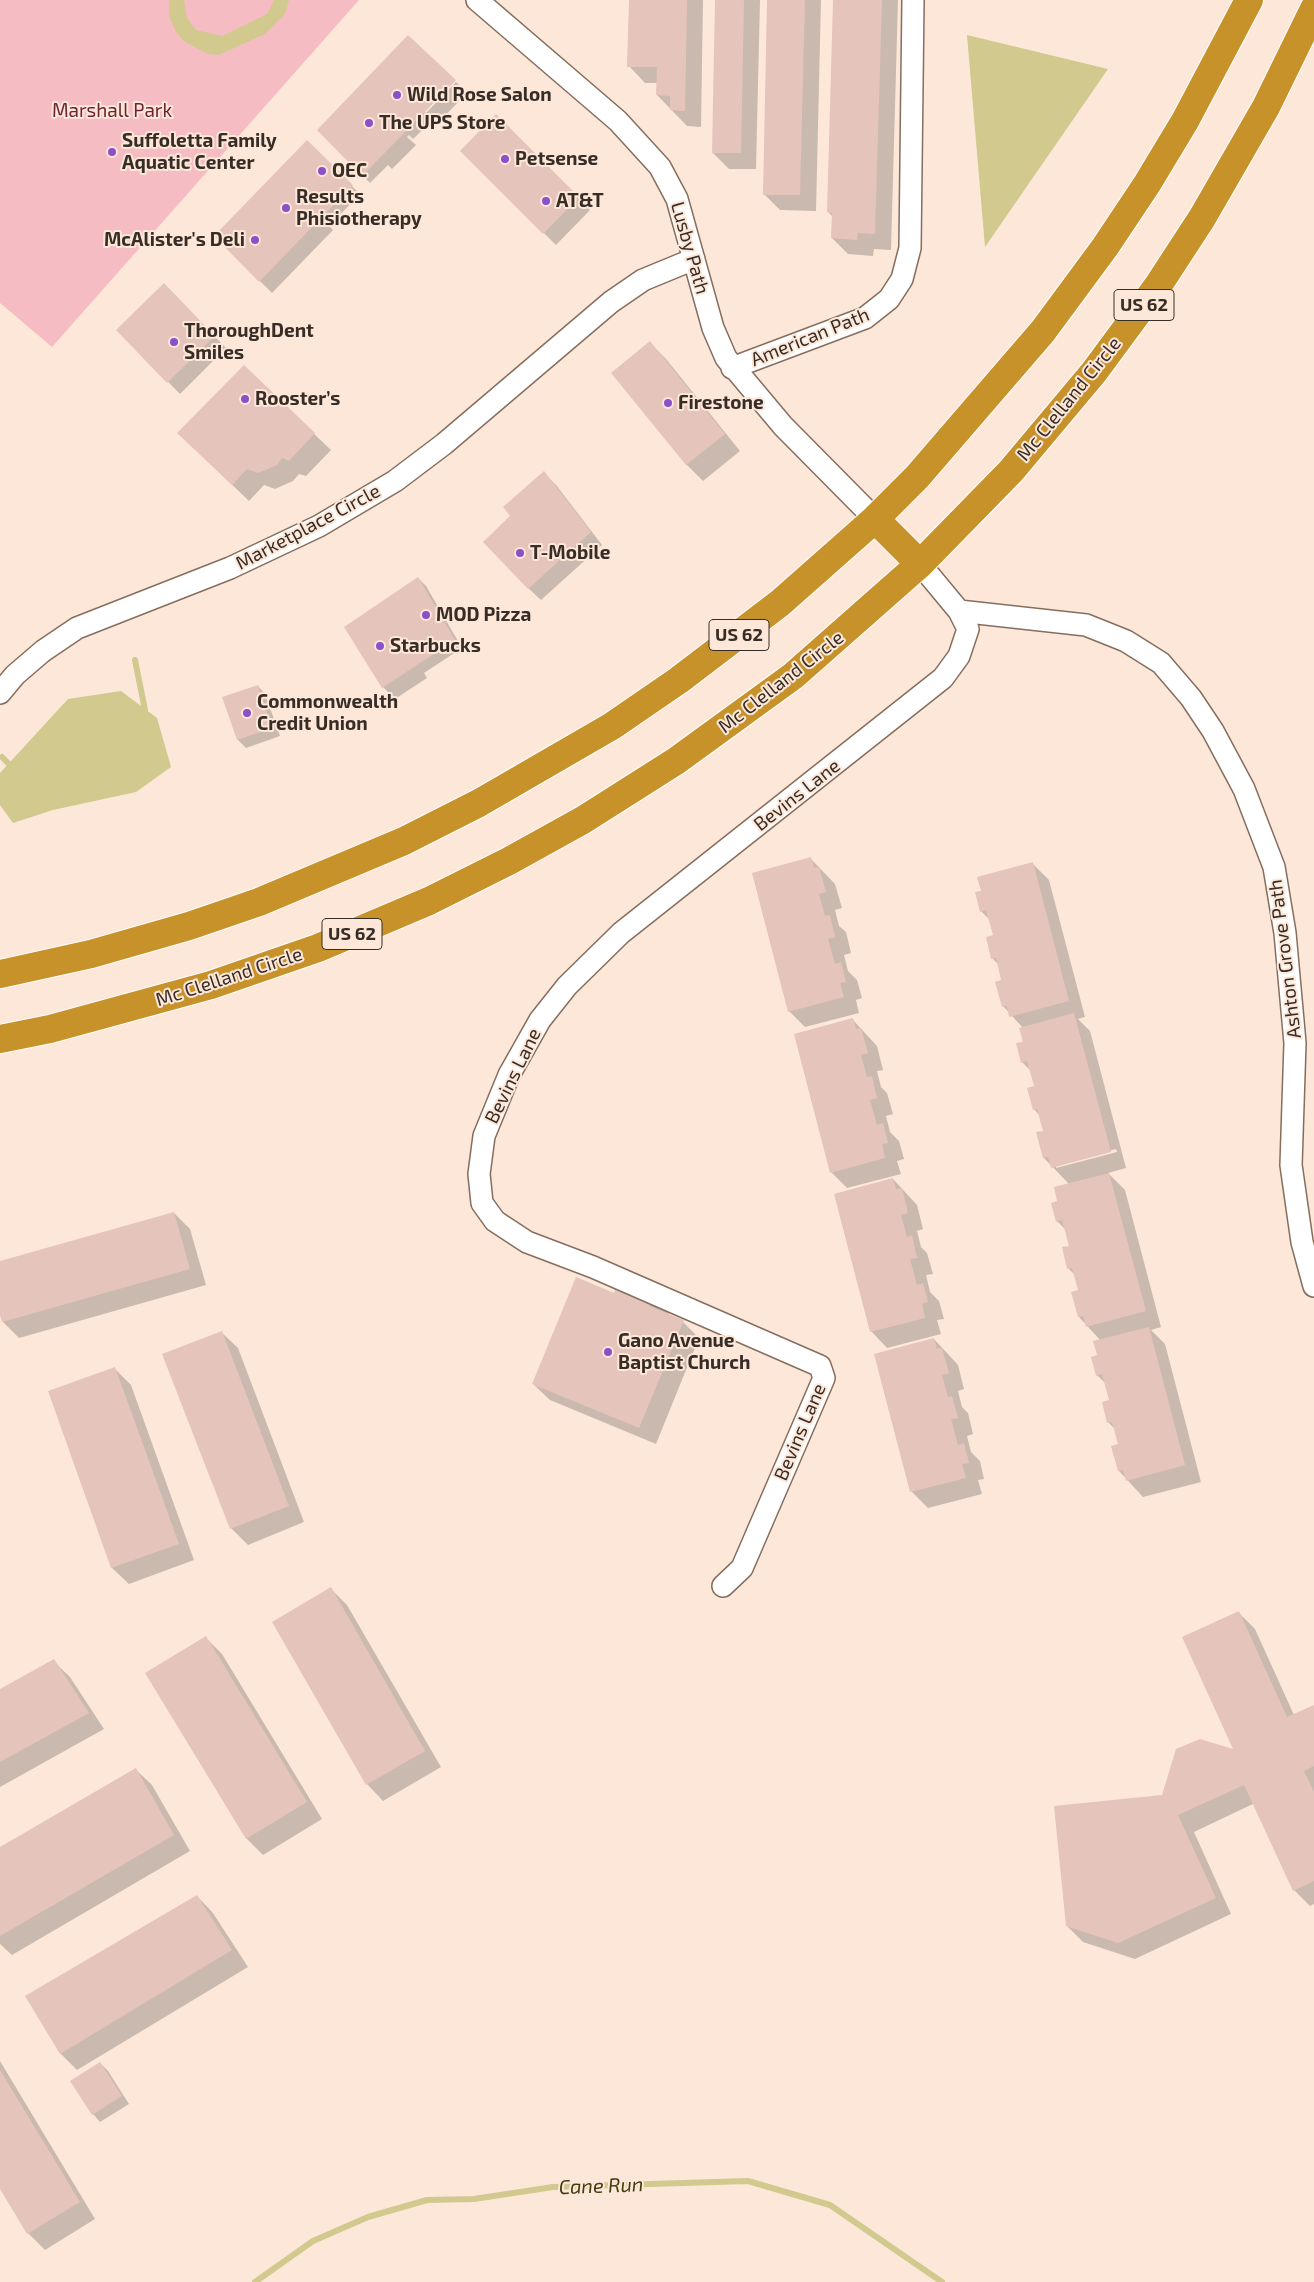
<!DOCTYPE html>
<meta charset="utf-8">
<style>
body{margin:0}
canvas{display:block;background:#fde7d9}
</style>
<canvas width="1314" height="2282"></canvas>
<script>
const ctx = document.querySelector('canvas').getContext('2d');
ctx.lineJoin = 'round';
function fill(path, color) {
  ctx.fillStyle = color;
  ctx.fill(path, 'evenodd');
}
function toPath(rows) {
  const path = new Path2D();
  for (const r of rows) {
    path.moveTo(r[0], r[1]);
    for (let i = 2; i < r.length; i += 2) path.lineTo(r[i], r[i + 1]);
  }
  return path;
}
function stroke(path, color, width, dash) {
  ctx.strokeStyle = color;
  ctx.lineWidth = width;
  ctx.lineCap = dash ? 'butt' : 'round';
  ctx.setLineDash(dash || []);
  ctx.stroke(path);
}
function label(font, color, halo, rows, align = 'center') {
  ctx.font = font + ' "Exo 2",sans-serif';
  ctx.lineWidth = 4;
  ctx.setLineDash([]);
  ctx.textBaseline = 'middle';
  ctx.strokeStyle = halo;
  ctx.fillStyle = color;
  for (const [text, x, y, turn = 0] of rows) {
    ctx.save();
    ctx.translate(x, y);
    ctx.rotate((+turn || 0) * Math.PI / 180);
    ctx.textAlign = isNaN(turn) ? turn : align;
    if (halo) ctx.strokeText(text, 0, 0);
    ctx.fillText(text, 0, 0);
    ctx.restore();
  }
}
fill(toPath([
 [0,0,359,0,52,347,0,303]
]), '#f5bdc3');
fill(toPath([
 [169,0,184,0,187,18,196,30,222,36,267,14,274,0,289,0,285,14,265,34,219,55,208,54,185,42,176,32,169,16],
 [967,35,1108,69,985,247],
 [121,691,157,718,171,767,136,792,53,810,13,823,0,805,0,773,68,699]
]), '#d1c98e');
fill(toPath([
 [630,0,703,0,701,127,687,126,657,95,657,83,645,83,629,66],
 [716,0,760,0,756,169,729,169,713,153],
 [768,0,821,0,816,211,780,210,764,194],
 [834,0,898,0,891,250,874,249,873,256,848,254,832,238,833,217,828,212],
 [456,82,467,93,438,123,434,119,413,139,409,135,407,137,416,145,392,169,388,165,370,183,319,130,424,111,426,113],
 [496,116,590,210,556,245,461,151],
 [307,142,360,194,329,226,333,230,272,293,215,236],
 [164,285,226,348,180,394,117,330],
 [650,343,666,359,740,451,703,481,686,464],
 [244,367,331,450,306,476,299,474,293,481,275,489,264,485,249,501,195,449],
 [544,473,556,485,602,545,541,600,528,588,512,516],
 [418,578,426,586,462,648,424,673,427,678,395,699,383,687],
 [258,686,265,694,280,736,246,748,238,740,224,698],
 [811,859,835,884,842,908,835,910,839,926,846,932,851,953,844,955,848,971,857,980,862,998,856,1000,859,1013,805,1027,789,1011],
 [1033,864,1049,880,1085,1017,1078,1019,1090,1031,1126,1168,1108,1173,1125,1190,1161,1327,1151,1330,1165,1344,1201,1482,1143,1497,1119,1471,1119,1445,1115,1429,1109,1423,1103,1402,1110,1401,1106,1384,1097,1375,1101,1341,1079,1317,1079,1291,1075,1275,1069,1269,1063,1248,1070,1247,1066,1230,1057,1221,1059,1202,1069,1184,1044,1158,1044,1132,1040,1116,1034,1109,1035,1087,1031,1071,1022,1062,1023,1028,1003,1006,1003,981,999,965,992,958,994,936,990,920,981,911,983,892],
 [1116,1149,1117,1152,1056,1168,1056,1165],
 [853,1020,877,1046,883,1070,877,1071,881,1087,887,1093,893,1114,886,1116,890,1132,899,1141,904,1159,897,1161,901,1174,847,1188,831,1172],
 [893,1179,917,1205,923,1229,917,1231,921,1247,927,1253,933,1274,926,1275,930,1292,939,1301,944,1319,937,1320,941,1334,887,1348,871,1331],
 [174,1213,190,1229,206,1285,19,1338,3,1322,0,1311,0,1262],
 [615,1294,674,1300,668,1315,683,1322,699,1338,656,1444,550,1400,533,1384],
 [221,1332,238,1348,304,1522,248,1545,231,1528],
 [934,1339,958,1365,964,1389,958,1391,962,1407,968,1413,973,1434,967,1436,971,1452,980,1461,984,1479,978,1480,982,1494,928,1508,912,1492,876,1355],
 [115,1369,131,1385,194,1560,129,1584,112,1568,50,1392],
 [331,1589,347,1605,441,1767,383,1801,367,1784,274,1622],
 [1238,1612,1255,1629,1294,1715,1314,1706,1314,1904,1310,1906,1294,1890,1255,1803,1194,1832,1231,1914,1135,1959,1083,1942,1067,1926,1163,1796,1236,1751],
 [206,1638,222,1654,322,1819,263,1855,247,1839,147,1673],
 [53,1661,70,1677,104,1729,0,1787,0,1691],
 [135,1769,152,1785,190,1851,12,1955,0,1944,0,1848],
 [197,1896,213,1913,248,1967,77,2070,61,2054,26,1997],
 [0,2061,95,2219,45,2250,28,2233,0,2186],
 [100,2063,108,2071,129,2104,100,2122,93,2114]
]), '#0003');
stroke(toPath([
 [135,660,145,710,141,714],
 [2,757,13,768],
 [255,2282,313,2241,368,2217,427,2200,474,2199,553,2187,748,2181,830,2205,942,2282]
]), '#d1c98e', 6);
fill(toPath([
 [629,0,687,0,685,111,670,110,670,96,656,95,657,67,627,67],
 [715,0,744,0,741,153,712,153],
 [767,0,805,0,800,195,763,195],
 [833,0,882,0,875,234,858,233,857,240,831,238,832,213,827,212],
 [408,35,456,80,362,176,317,130],
 [496,114,579,197,543,234,460,151],
 [307,140,353,185,259,282,214,236],
 [164,283,215,336,167,383,116,330],
 [650,341,725,434,686,465,611,373],
 [244,365,315,433,289,461,282,458,277,465,258,473,247,469,232,485,177,433],
 [544,471,591,532,528,589,483,542,510,516,503,507],
 [418,577,455,640,382,688,344,627],
 [258,685,272,728,237,740,222,697],
 [811,857,814,868,819,867,826,892,819,894,825,916,830,915,835,937,828,939,835,964,841,962,846,982,840,983,844,997,788,1012,752,873],
 [1033,862,1069,1001,1009,1017,1007,1006,1002,1007,995,982,1001,980,996,958,991,959,986,937,993,935,986,910,980,912,975,892,981,891,977,877],
 [1074,1013,1111,1152,1051,1168,1048,1157,1043,1158,1036,1132,1043,1131,1037,1109,1033,1110,1027,1088,1034,1086,1027,1061,1021,1063,1016,1043,1023,1042,1019,1028],
 [853,1018,856,1029,861,1028,868,1053,861,1055,867,1077,872,1076,877,1098,870,1100,877,1125,883,1123,888,1143,882,1144,885,1158,830,1173,794,1034],
 [1109,1173,1146,1311,1086,1327,1083,1316,1078,1317,1071,1292,1078,1290,1072,1268,1067,1269,1062,1247,1069,1246,1062,1220,1056,1222,1051,1203,1057,1201,1054,1187],
 [893,1178,896,1189,902,1188,908,1213,901,1215,907,1237,912,1235,917,1258,910,1259,917,1285,923,1283,928,1302,922,1304,925,1318,870,1332,834,1194],
 [174,1212,190,1269,2,1322,0,1315,0,1261],
 [624,1268,659,1283,649,1306,684,1320,639,1428,532,1384,576,1277,614,1293],
 [1149,1327,1185,1465,1126,1481,1123,1470,1118,1471,1111,1446,1118,1444,1112,1422,1107,1423,1102,1402,1109,1400,1102,1374,1096,1376,1091,1357,1097,1355,1093,1341],
 [222,1331,289,1506,230,1529,162,1354],
 [934,1338,937,1349,942,1348,949,1373,942,1375,948,1397,952,1396,958,1418,951,1419,958,1445,964,1443,969,1463,962,1464,966,1478,910,1492,874,1354],
 [115,1367,179,1544,111,1568,48,1391],
 [331,1587,425,1751,366,1785,272,1622],
 [1239,1611,1287,1717,1314,1705,1314,1766,1304,1771,1314,1792,1314,1881,1293,1891,1244,1785,1178,1815,1216,1898,1118,1943,1066,1926,1054,1806,1162,1795,1176,1749,1200,1739,1233,1749,1182,1637],
 [206,1636,307,1802,246,1839,145,1673],
 [54,1659,89,1713,0,1762,0,1689],
 [136,1768,174,1835,0,1936,0,1847],
 [197,1895,232,1950,60,2054,25,1996],
 [100,2062,122,2096,92,2115,70,2081],
 [0,2070,80,2202,27,2234,0,2189]
]), '#e5c4bc');
const minor = toPath([
 [477,0,618,121,660,167,677,199,713,328,726,358,783,426,875,519],
 [732,368,865,318,889,299,902,279,910,248,913,0],
 [959,611,1086,625,1126,641,1161,663,1191,698,1213,731,1244,789,1274,867,1285,933,1295,1043,1291,1165,1302,1242,1314,1286],
 [0,693,15,675,43,651,77,628,230,568,319,526,395,481,444,444,611,302,643,280,694,259],
 [723,1586,742,1568,824,1378,820,1366,593,1267,527,1242,495,1221,482,1203,479,1174,484,1136,509,1075,540,1020,567,986,621,933,943,678,959,656,968,629,959,611,920,564]
]);
const highway = toPath([
 [875,519,920,564],
 [0,974,91,954,189,926,259,902,404,841,479,803,612,726,679,680,780,603,875,519,917,477,1043,331,1105,247,1147,184,1185,121,1249,0],
 [0,1039,50,1029,211,985,318,948,429,901,509,861,583,820,676,761,793,676,920,564,967,516,1011,471,1094,372,1159,284,1202,218,1266,107,1314,9]
]);
stroke(minor, '#866e5e', 24);
stroke(highway, '#fff', 30);
stroke(minor, '#fff', 21);
stroke(highway, '#c7922a', 28);
for (const [x, y, r, color] of [
 [397,95,5,"#8b50c7"],
 [369,123,5,"#8b50c7"],
 [112,152,5,"#8b50c7"],
 [505,159,5,"#8b50c7"],
 [322,171,5,"#8b50c7"],
 [546,201,5,"#8b50c7"],
 [286,208,5,"#8b50c7"],
 [255,240,5,"#8b50c7"],
 [174,342,5,"#8b50c7"],
 [245,399,5,"#8b50c7"],
 [668,403,5,"#8b50c7"],
 [520,553,5,"#8b50c7"],
 [426,615,5,"#8b50c7"],
 [380,646,5,"#8b50c7"],
 [247,713,5,"#8b50c7"],
 [608,1352,5,"#8b50c7"]
]) {
  const dot = new Path2D();
  dot.arc(x, y, r, 0, 2 * Math.PI);
  ctx.fillStyle = color;
  ctx.fill(dot);
  stroke(dot, '#fde7d9', 2);
}
for (const [x, y, w] of [
 [1144,305,60],
 [739,635,60],
 [352,934,60]
]) {
  const box = new Path2D();
  box.roundRect(x - w / 2, y - 15.5, w, 31, 4);
  ctx.fillStyle = '#fde7d9';
  ctx.fill(box);
  stroke(box, '#372d26', 1);
}
label('bold 18px', '#372d26', null, [
 ["US 62",1144,305],
 ["US 62",739,635],
 ["US 62",352,934]
]);
label('bold 19px', '#372d26', '#fde7d9', [
 ["Wild Rose Salon",407,95],
 ["The UPS Store",379,123],
 ["Suffoletta Family",122,141],
 ["Aquatic Center",122,163],
 ["Petsense",515,159],
 ["OEC",332,171],
 ["Results",296,197],
 ["Phisiotherapy",296,219],
 ["AT&T",556,201],
 ["McAlister's Deli",245,240,"right"],
 ["ThoroughDent",184,331],
 ["Smiles",184,353],
 ["Rooster’s",255,399],
 ["Firestone",678,403],
 ["T-Mobile",530,553],
 ["MOD Pizza",436,615],
 ["Starbucks",390,646],
 ["Commonwealth",257,702],
 ["Credit Union",257,724],
 ["Gano Avenue",618,1341],
 ["Baptist Church",618,1363]
], 'left');
label('19px', '#6e2232', '#fde7d9', [
 ["Marshall Park",112,111]
]);
label('19px', '#372d26', '#fde7d9', [
 ["Lusby Path",690,248,74],
 ["American Path",810,337,-22],
 ["Mc Clelland Circle",1069,399,-51],
 ["Marketplace Circle",308,527,-28],
 ["Mc Clelland Circle",781,682,-38],
 ["Bevins Lane",797,795,-38],
 ["Ashton Grove Path",1285,959,-97],
 ["Mc Clelland Circle",229,977,-18],
 ["Bevins Lane",513,1076,-64],
 ["Bevins Lane",800,1432,-67]
]);
label('italic 20px', '#433d0e', '#fde7d9', [
 ["Cane Run",601,2186,-2]
]);
</script>
